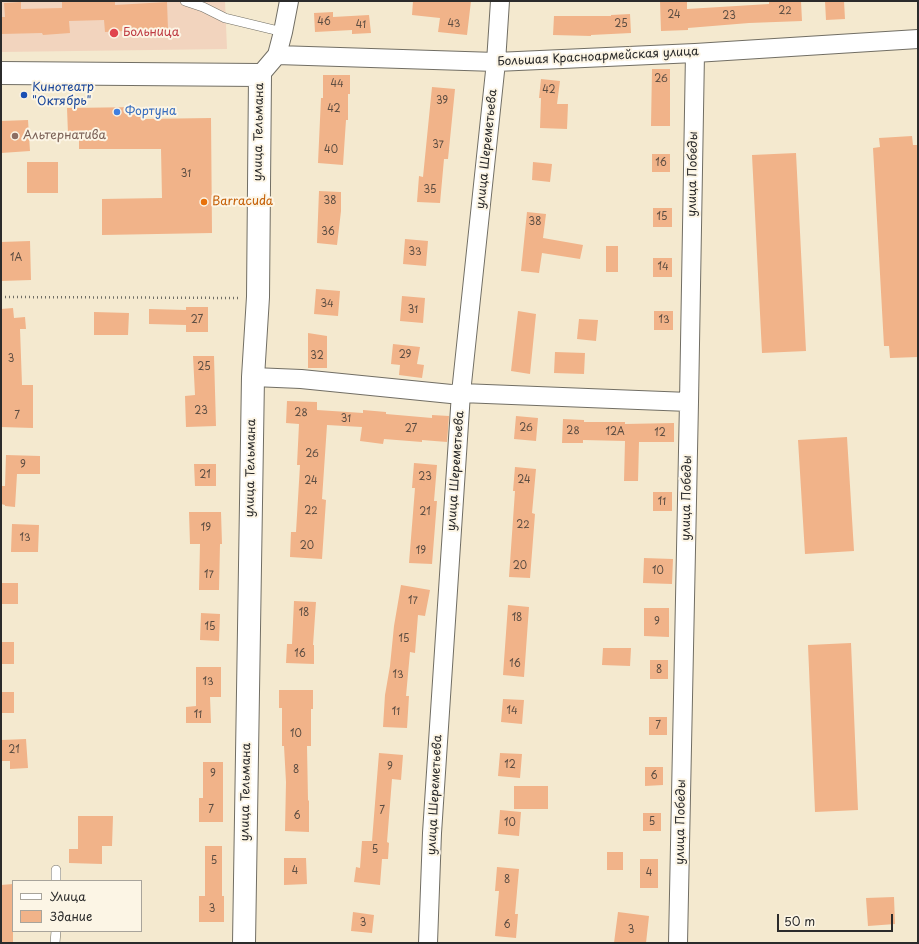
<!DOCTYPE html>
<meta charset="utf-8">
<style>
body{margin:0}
#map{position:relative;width:919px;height:944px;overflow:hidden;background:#f4e9cf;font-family:"Playpen Sans",sans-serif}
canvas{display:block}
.frame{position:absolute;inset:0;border:2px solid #2b2b2b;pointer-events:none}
.legend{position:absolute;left:12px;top:880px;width:130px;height:52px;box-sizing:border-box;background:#fcf5e5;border:1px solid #a8a49b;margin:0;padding:5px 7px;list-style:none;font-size:12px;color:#2b2b2b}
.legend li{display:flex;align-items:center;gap:8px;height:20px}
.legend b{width:20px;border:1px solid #a8a49b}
.scale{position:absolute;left:777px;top:914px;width:116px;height:18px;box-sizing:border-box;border:2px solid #2b2b2b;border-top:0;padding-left:5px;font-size:12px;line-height:14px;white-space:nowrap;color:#2b2b2b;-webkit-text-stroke:3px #fcf5e5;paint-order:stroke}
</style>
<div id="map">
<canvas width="919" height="944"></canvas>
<div class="frame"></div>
<ul class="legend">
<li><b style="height:5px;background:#fff"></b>Улица</li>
<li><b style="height:11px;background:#f1b389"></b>Здание</li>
</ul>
<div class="scale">50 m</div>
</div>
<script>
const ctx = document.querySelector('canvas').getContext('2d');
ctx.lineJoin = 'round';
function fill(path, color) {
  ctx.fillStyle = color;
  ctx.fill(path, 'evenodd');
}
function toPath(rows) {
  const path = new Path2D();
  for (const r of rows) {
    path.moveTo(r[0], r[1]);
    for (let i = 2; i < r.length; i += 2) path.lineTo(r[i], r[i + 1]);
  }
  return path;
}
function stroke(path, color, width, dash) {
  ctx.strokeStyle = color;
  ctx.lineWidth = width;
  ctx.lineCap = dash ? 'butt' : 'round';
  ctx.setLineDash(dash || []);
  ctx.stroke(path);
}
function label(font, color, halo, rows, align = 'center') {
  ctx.font = font + ' "Playpen Sans",sans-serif';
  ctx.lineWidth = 4;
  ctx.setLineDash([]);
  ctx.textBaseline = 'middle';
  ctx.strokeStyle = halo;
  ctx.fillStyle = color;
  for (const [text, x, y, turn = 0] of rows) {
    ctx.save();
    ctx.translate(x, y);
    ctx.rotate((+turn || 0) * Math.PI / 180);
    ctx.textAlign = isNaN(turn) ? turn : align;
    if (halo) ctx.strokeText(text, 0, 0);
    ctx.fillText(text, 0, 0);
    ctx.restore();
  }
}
fill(toPath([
 [1,1,225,1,227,49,1,52]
]), '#f2d4be');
fill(toPath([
 [62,1,115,1,115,5,167,2,168,29,105,32,104,20,69,21,70,33,43,35,42,33,1,34,1,17,5,17,4,3,21,2,21,9,62,8],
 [413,1,471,1,467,35,438,32,440,18,412,15],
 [660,1,687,1,687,9,769,4,769,1,801,1,802,21,749,23,688,28,688,30,661,31],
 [825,1,844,1,845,19,826,20],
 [333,12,333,17,369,15,371,33,352,34,352,30,315,32,314,13],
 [630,14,631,33,591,35,591,36,553,35,554,16,611,16,611,15],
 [652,69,670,69,670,126,651,126],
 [323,75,350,75,350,94,348,94,348,120,346,120,343,165,318,163,321,98,323,98],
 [541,79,560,81,557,104,568,104,567,129,540,128,541,98,539,98],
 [432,87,455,89,448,159,444,159,440,203,417,202,419,176,423,177],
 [141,107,142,119,211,118,212,233,102,235,102,199,162,198,161,149,79,149,79,134,68,134,67,108],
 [28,120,30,151,1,153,1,121],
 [912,136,913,145,918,145,918,357,890,358,889,346,884,346,873,148,880,147,879,138],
 [796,153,806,351,762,353,752,155],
 [652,154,670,154,670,172,652,172],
 [27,162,58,162,58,193,27,193],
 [533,162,552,164,550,182,532,180],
 [319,191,341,192,341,211,337,245,317,243],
 [653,208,672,208,672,227,653,227],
 [527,212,546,214,543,238,583,245,580,259,542,253,539,273,521,271],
 [405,239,428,241,426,266,403,264],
 [30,241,31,280,1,281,1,242],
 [606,246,618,246,618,272,606,272],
 [653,258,672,258,672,277,653,277],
 [316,289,340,291,338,316,314,314],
 [402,296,425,298,423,323,400,321],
 [186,307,208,307,208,332,186,332,186,325,149,324,149,309,186,310],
 [13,308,14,318,25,317,26,329,20,329,22,385,33,385,33,428,1,427,1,309],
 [518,311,536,314,530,374,511,371],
 [654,311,673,311,673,330,654,330],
 [94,312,129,313,128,335,94,335],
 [579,319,598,320,596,341,577,339],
 [308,333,327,336,327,368,308,368],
 [393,344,420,347,417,364,424,365,422,378,399,375,400,365,391,364],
 [555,352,585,353,584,374,554,373],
 [193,356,214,356,216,426,186,427,185,396,195,395],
 [287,401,317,402,317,410,363,413,363,410,386,412,386,414,432,418,432,415,449,416,447,442,422,440,422,442,384,439,383,444,360,441,362,427,327,425,322,499,326,500,322,559,290,557,291,532,296,532,300,465,297,465,299,424,286,423],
 [516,416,538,418,536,441,514,439],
 [563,419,584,420,584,422,625,422,625,424,674,423,674,442,639,442,638,481,624,481,625,441,583,440,583,443,562,443],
 [847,437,854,551,805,554,798,440],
 [6,455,40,456,40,474,17,474,15,507,5,506,5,505,1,504,1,486,5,486],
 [414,463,437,465,434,501,437,501,432,564,409,563,415,488,412,488],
 [194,464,216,464,216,486,195,486],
 [515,467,536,469,532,513,535,514,530,578,509,577,515,491,513,491],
 [653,492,672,492,672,511,653,511],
 [189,512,221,512,222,544,220,544,219,590,199,590,200,544,190,544],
 [12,524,39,525,38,552,11,552],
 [644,558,673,559,672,584,643,583],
 [1,583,18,583,18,604,1,604],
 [401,585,430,590,425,616,418,615,415,653,410,652,406,696,409,696,407,728,383,727,385,695,390,666,394,626],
 [294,601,316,602,313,645,314,645,314,664,286,663,287,644,292,644],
 [508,605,529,607,524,677,503,675],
 [644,608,669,608,669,637,644,636],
 [201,613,220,614,219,641,200,640],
 [1,642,14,642,14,664,1,664],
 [851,643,858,810,815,812,808,645],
 [603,648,631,648,630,666,602,665],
 [650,660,668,660,668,679,650,679],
 [196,667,221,667,221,697,210,697,211,723,186,723,186,707,196,706],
 [279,690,313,690,313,709,311,709,311,746,307,746,308,800,309,801,309,832,285,831,286,782,284,746,282,746,282,708,279,708],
 [1,692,14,692,14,713,1,713],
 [503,699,524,700,522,724,501,722],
 [649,717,667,717,667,735,649,735],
 [26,739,28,768,10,769,10,761,1,761,1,740],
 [379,753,403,755,401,780,392,779,387,842,389,843,388,859,382,859,380,885,354,882,356,867,360,868,362,841,372,841],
 [500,753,522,754,520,778,498,776],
 [203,762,223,762,223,822,199,822,199,798,203,798],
 [645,767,663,767,663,785,645,786],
 [514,786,548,786,548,809,514,809],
 [500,810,521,812,519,836,498,834],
 [643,813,661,813,661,831,643,831],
 [78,816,113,816,112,846,102,846,102,864,69,863,69,849,78,849],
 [205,846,222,846,222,896,224,896,224,922,199,922,199,896,205,896],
 [607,852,623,852,623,870,607,870],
 [284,858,306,858,307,884,284,885],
 [640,859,658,859,658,888,640,888],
 [497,867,519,869,515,914,518,914,516,938,495,936,499,891,495,891],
 [13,884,13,943,1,943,1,885],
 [894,897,895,924,868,926,866,898],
 [353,912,374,915,372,933,351,931],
 [618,912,649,916,646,943,614,943]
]), '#f1b389');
const service = toPath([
 [185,1,203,7,225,18,283,32],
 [56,881,56,870],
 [55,943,56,931]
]);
const minor = toPath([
 [277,55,496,62,695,53,918,39],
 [260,75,277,55,283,32,289,1],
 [253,377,301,379,451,394,461,393,689,402],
 [428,943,432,833,461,393,496,62,500,1],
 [678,943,689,402,695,53]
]);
const tertiary = toPath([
 [1,73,260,75,258,297,253,377,244,943]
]);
stroke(service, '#716e64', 10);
stroke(minor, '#716e64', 20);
stroke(tertiary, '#716e64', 24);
stroke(toPath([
 [1,297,240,298]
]), '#716e64', 2.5, [1, 3]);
stroke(service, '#fff', 9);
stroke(minor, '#fff', 18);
stroke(tertiary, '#fff', 22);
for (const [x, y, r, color] of [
 [114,33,5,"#e0444e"],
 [24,95,4,"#1a4fb4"],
 [117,112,4,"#3f7fe0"],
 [15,136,4,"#8d6e63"],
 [204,202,4,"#e8710a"]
]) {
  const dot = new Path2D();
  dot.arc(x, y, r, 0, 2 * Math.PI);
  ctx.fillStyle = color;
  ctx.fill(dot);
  stroke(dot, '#fcf5e5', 1.5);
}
label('10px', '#5c4d42', null, [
 ["22",785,11],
 ["24",674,15],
 ["23",729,16],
 ["46",324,22],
 ["43",454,24],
 ["25",621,24],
 ["41",361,25],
 ["26",661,79],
 ["44",337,84],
 ["42",549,90],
 ["39",442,101],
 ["42",334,109],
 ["37",438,145],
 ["40",331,150],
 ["16",661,163],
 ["31",186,174],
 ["35",430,190],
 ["38",330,201],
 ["15",662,217],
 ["38",535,222],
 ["36",328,232],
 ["33",415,252],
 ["1А",16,258],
 ["14",663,267],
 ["34",327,304],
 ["31",413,310],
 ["27",197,320],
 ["13",664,320],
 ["29",405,355],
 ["32",317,356],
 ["3",11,359],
 ["25",204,367],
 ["23",201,411],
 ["28",301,413],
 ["7",17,416],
 ["31",346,419],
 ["26",526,428],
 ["27",411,429],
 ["28",573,431],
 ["12А",615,432],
 ["12",660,433],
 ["26",312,454],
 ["9",23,465],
 ["21",205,475],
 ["23",425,477],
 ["24",524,480],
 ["24",311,481],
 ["11",662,502],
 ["22",311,511],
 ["21",425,512],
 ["22",523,525],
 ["19",206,528],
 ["13",25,538],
 ["20",307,546],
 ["19",421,551],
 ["20",520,566],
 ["10",658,571],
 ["17",209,575],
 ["17",413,601],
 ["18",304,613],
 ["18",517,618],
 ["9",657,622],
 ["15",210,627],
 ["15",404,639],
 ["16",300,654],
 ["16",515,664],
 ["8",659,670],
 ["13",398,675],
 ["13",208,682],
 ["14",512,711],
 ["11",396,712],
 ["11",198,715],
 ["7",658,726],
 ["10",296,734],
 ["21",14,750],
 ["12",510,765],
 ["9",390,767],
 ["8",296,770],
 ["9",213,774],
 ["6",654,776],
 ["7",211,810],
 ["7",382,811],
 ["6",297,816],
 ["5",652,822],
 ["10",510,823],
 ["5",375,850],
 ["5",214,861],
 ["4",295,871],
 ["4",649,873],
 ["8",507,880],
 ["3",212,909],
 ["3",363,923],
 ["6",507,925],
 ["3",631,930]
]);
label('12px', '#be3a42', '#fcf5e5', [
 ["Больница",123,33]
], 'left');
label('12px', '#2b2b2b', '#fcf5e5', [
 ["Большая Красноармейская улица",598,57,-3],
 ["улица Тельмана",259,132,-89],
 ["улица Шереметьева",487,149,-84],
 ["улица Победы",693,174,-89],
 ["улица Тельмана",251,468,-89],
 ["улица Шереметьева",456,471,-86],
 ["улица Победы",687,498,-89],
 ["улица Тельмана",246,792,-89],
 ["улица Шереметьева",435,795,-87],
 ["улица Победы",681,822,-89]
]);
label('12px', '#164399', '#fcf5e5', [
 ["Кинотеатр",32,88],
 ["\"Октябрь\"",32,102]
], 'left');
label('12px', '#366cbe', '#fcf5e5', [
 ["Фортуна",125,112]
], 'left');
label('12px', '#785e54', '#fcf5e5', [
 ["Альтернатива",23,136]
], 'left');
label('12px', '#c56008', '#fcf5e5', [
 ["Barracuda",212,202]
], 'left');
</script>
